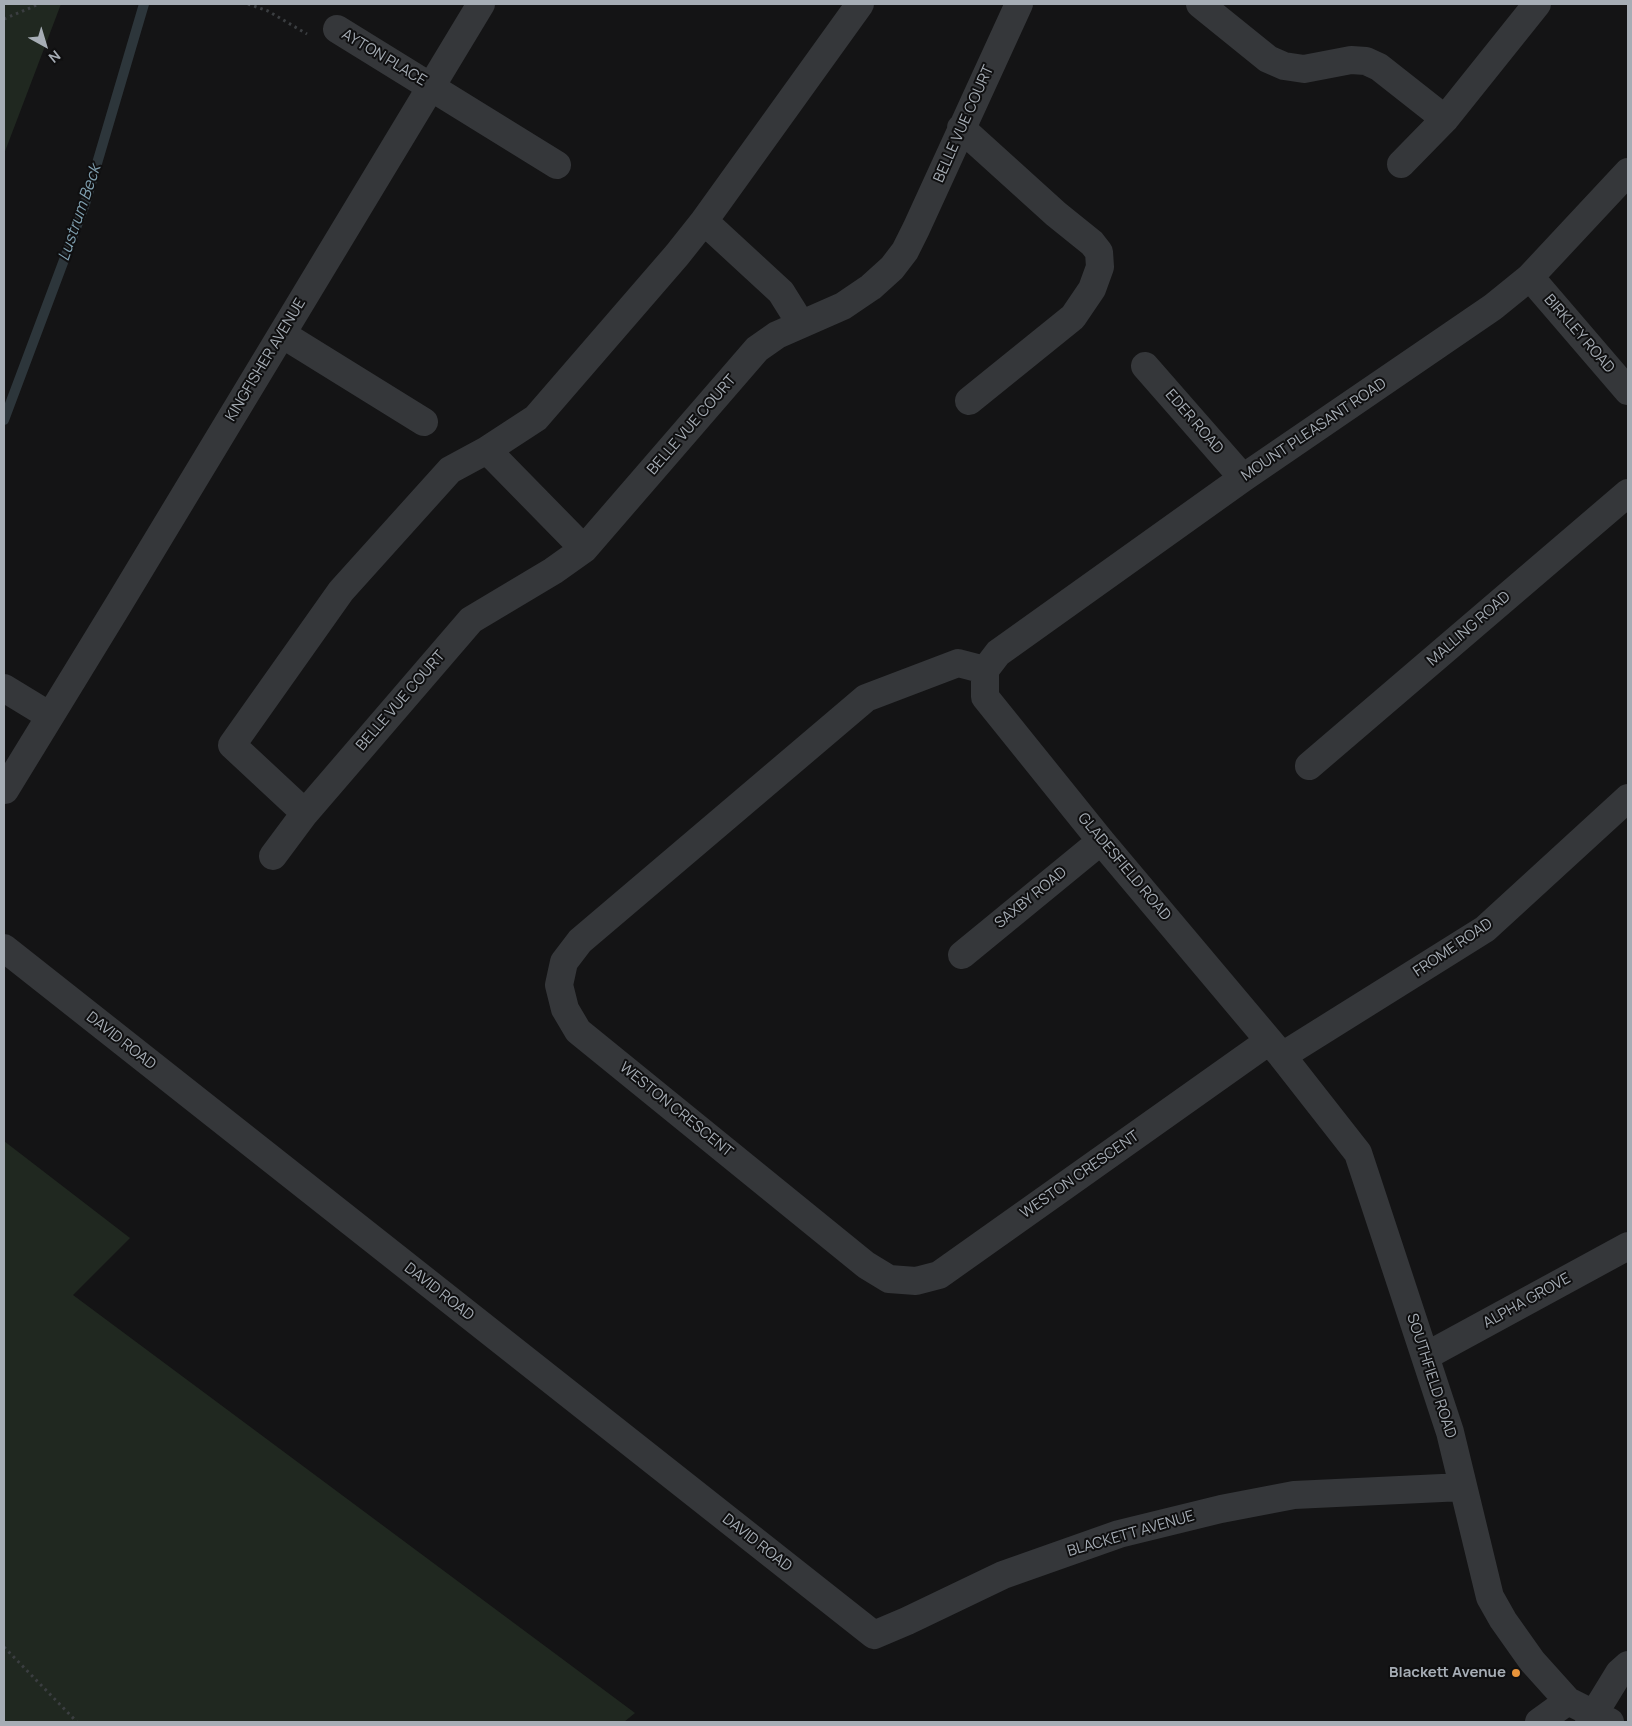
<!DOCTYPE html>
<style>
body{margin:0}
#map{position:relative;width:1632px;height:1726px;overflow:hidden;background:#141415;font-family:Manrope,sans-serif}
canvas{display:block}
.frame{position:absolute;inset:0;border:5px solid #a6adb5;pointer-events:none}
.north{position:absolute;left:20px;top:20px;width:50px;height:50px;-webkit-text-stroke:4px #0f0f10;paint-order:stroke;rotate:141deg;font-size:14px;font-weight:700;line-height:20px;text-align:center;color:#a6adb5}
.north::after{content:'';display:block;margin:auto;width:18px;height:22px;background:#a6adb5;clip-path:polygon(50% 0,100% 100%,50% 72%,0 100%)}
</style>
<div id="map">
<canvas width="1632" height="1726"></canvas>
<div class="frame"></div>
<div class="north">N</div>
</div>
<script>
const ctx = document.querySelector('canvas').getContext('2d');
ctx.lineJoin = 'round';
function fill(path, color) {
  ctx.fillStyle = color;
  ctx.fill(path, 'evenodd');
}
function toPath(rows) {
  const path = new Path2D();
  for (const r of rows) {
    path.moveTo(r[0], r[1]);
    for (let i = 2; i < r.length; i += 2) path.lineTo(r[i], r[i + 1]);
  }
  return path;
}
function stroke(path, color, width, dash) {
  ctx.strokeStyle = color;
  ctx.lineWidth = width;
  ctx.lineCap = dash ? 'butt' : 'round';
  ctx.setLineDash(dash || []);
  ctx.stroke(path);
}
function label(font, color, halo, rows, align = 'center') {
  ctx.font = font + ' Manrope,sans-serif';
  ctx.lineWidth = 4;
  ctx.setLineDash([]);
  ctx.textBaseline = 'middle';
  ctx.strokeStyle = halo;
  ctx.fillStyle = color;
  for (const [text, x, y, turn = 0] of rows) {
    ctx.save();
    ctx.translate(x, y);
    ctx.rotate((+turn || 0) * Math.PI / 180);
    ctx.textAlign = isNaN(turn) ? turn : align;
    if (halo) ctx.strokeText(text, 0, 0);
    ctx.fillText(text, 0, 0);
    ctx.restore();
  }
}
fill(toPath([
 [4,4,61,4,4,154],
 [4,1141,130,1238,73,1295,635,1713,624,1722,4,1722]
]), '#202820');
stroke(toPath([
 [4,420,85,204,144,4]
]), '#2d363b', 10);
stroke(toPath([
 [248,4,268,11,307,34],
 [4,19,39,4],
 [4,1647,77,1722]
]), '#3b3e41', 3, [2.5, 4]);
stroke(toPath([
 [1200,4,1268,59,1284,66,1304,69,1351,60,1366,61,1379,67,1445,119],
 [337,29,557,165],
 [961,128,1056,214,1092,243,1099,252,1100,267,1092,289,1073,317,969,401],
 [1401,164,1445,119,1537,4],
 [704,221,860,4],
 [1530,277,1628,391],
 [282,334,424,422],
 [1145,366,1243,478],
 [487,450,536,418,677,255,704,221,781,292,801,324],
 [985,670,958,663,866,698,580,941,564,962,559,985,565,1009,578,1031,866,1265,889,1279,916,1281,939,1275,1269,1041],
 [985,670,985,697,1101,841,1282,1056,1358,1153,1450,1432,1490,1597,1503,1620,1532,1661,1568,1701,1610,1722],
 [985,670,998,653,1243,478,1493,307,1530,277,1628,172],
 [4,688,50,716],
 [1309,766,1628,493],
 [5,790,117,607,481,4],
 [305,813,232,745,341,591,450,470,487,450,584,549],
 [273,856,305,813,471,620,553,571,584,549,757,349,777,335,843,306,871,287,892,268,905,251,916,229,1019,4],
 [4,948,874,1635,907,1621,1003,1575,1119,1534,1221,1509,1294,1495,1463,1487],
 [962,955,1101,841],
 [1282,1056,1485,929,1628,798],
 [1426,1356,1628,1246],
 [1539,1722,1568,1701],
 [1589,1722,1619,1673,1628,1665]
]), '#35373a', 28);
for (const [x, y, r, color] of [
 [1516,1673,5,"#e8943a"]
]) {
  const dot = new Path2D();
  dot.arc(x, y, r, 0, 2 * Math.PI);
  ctx.fillStyle = color;
  ctx.fill(dot);
  stroke(dot, '#0f0f10', 2);
}
label('15px', '#a6adb5', '#0f0f10', [
 ["AYTON PLACE",384,58,31],
 ["BELLE VUE COURT",964,124,-66],
 ["BIRKLEY ROAD",1579,334,49],
 ["KINGFISHER AVENUE",266,360,-59],
 ["EDER ROAD",1194,422,49],
 ["BELLE VUE COURT",692,425,-49],
 ["MOUNT PLEASANT ROAD",1314,430,-34],
 ["MALLING ROAD",1469,629,-41],
 ["BELLE VUE COURT",401,701,-49],
 ["GLADESFIELD ROAD",1124,867,50],
 ["SAXBY ROAD",1031,898,-39],
 ["FROME ROAD",1453,948,-34],
 ["DAVID ROAD",121,1041,38],
 ["WESTON CRESCENT",676,1110,39],
 ["WESTON CRESCENT",1080,1175,-35],
 ["DAVID ROAD",439,1292,38],
 ["ALPHA GROVE",1527,1301,-29],
 ["SOUTHFIELD ROAD",1431,1376,72],
 ["BLACKETT AVENUE",1131,1534,-16],
 ["DAVID ROAD",757,1543,38]
]);
label('bold 15px', '#a6adb5', '#0f0f10', [
 ["Blackett Avenue",1506,1673]
], 'right');
label('italic 16px', '#7f9faf', '#0f0f10', [
 ["Lustrum Beck",80,213,-71]
]);
</script>
